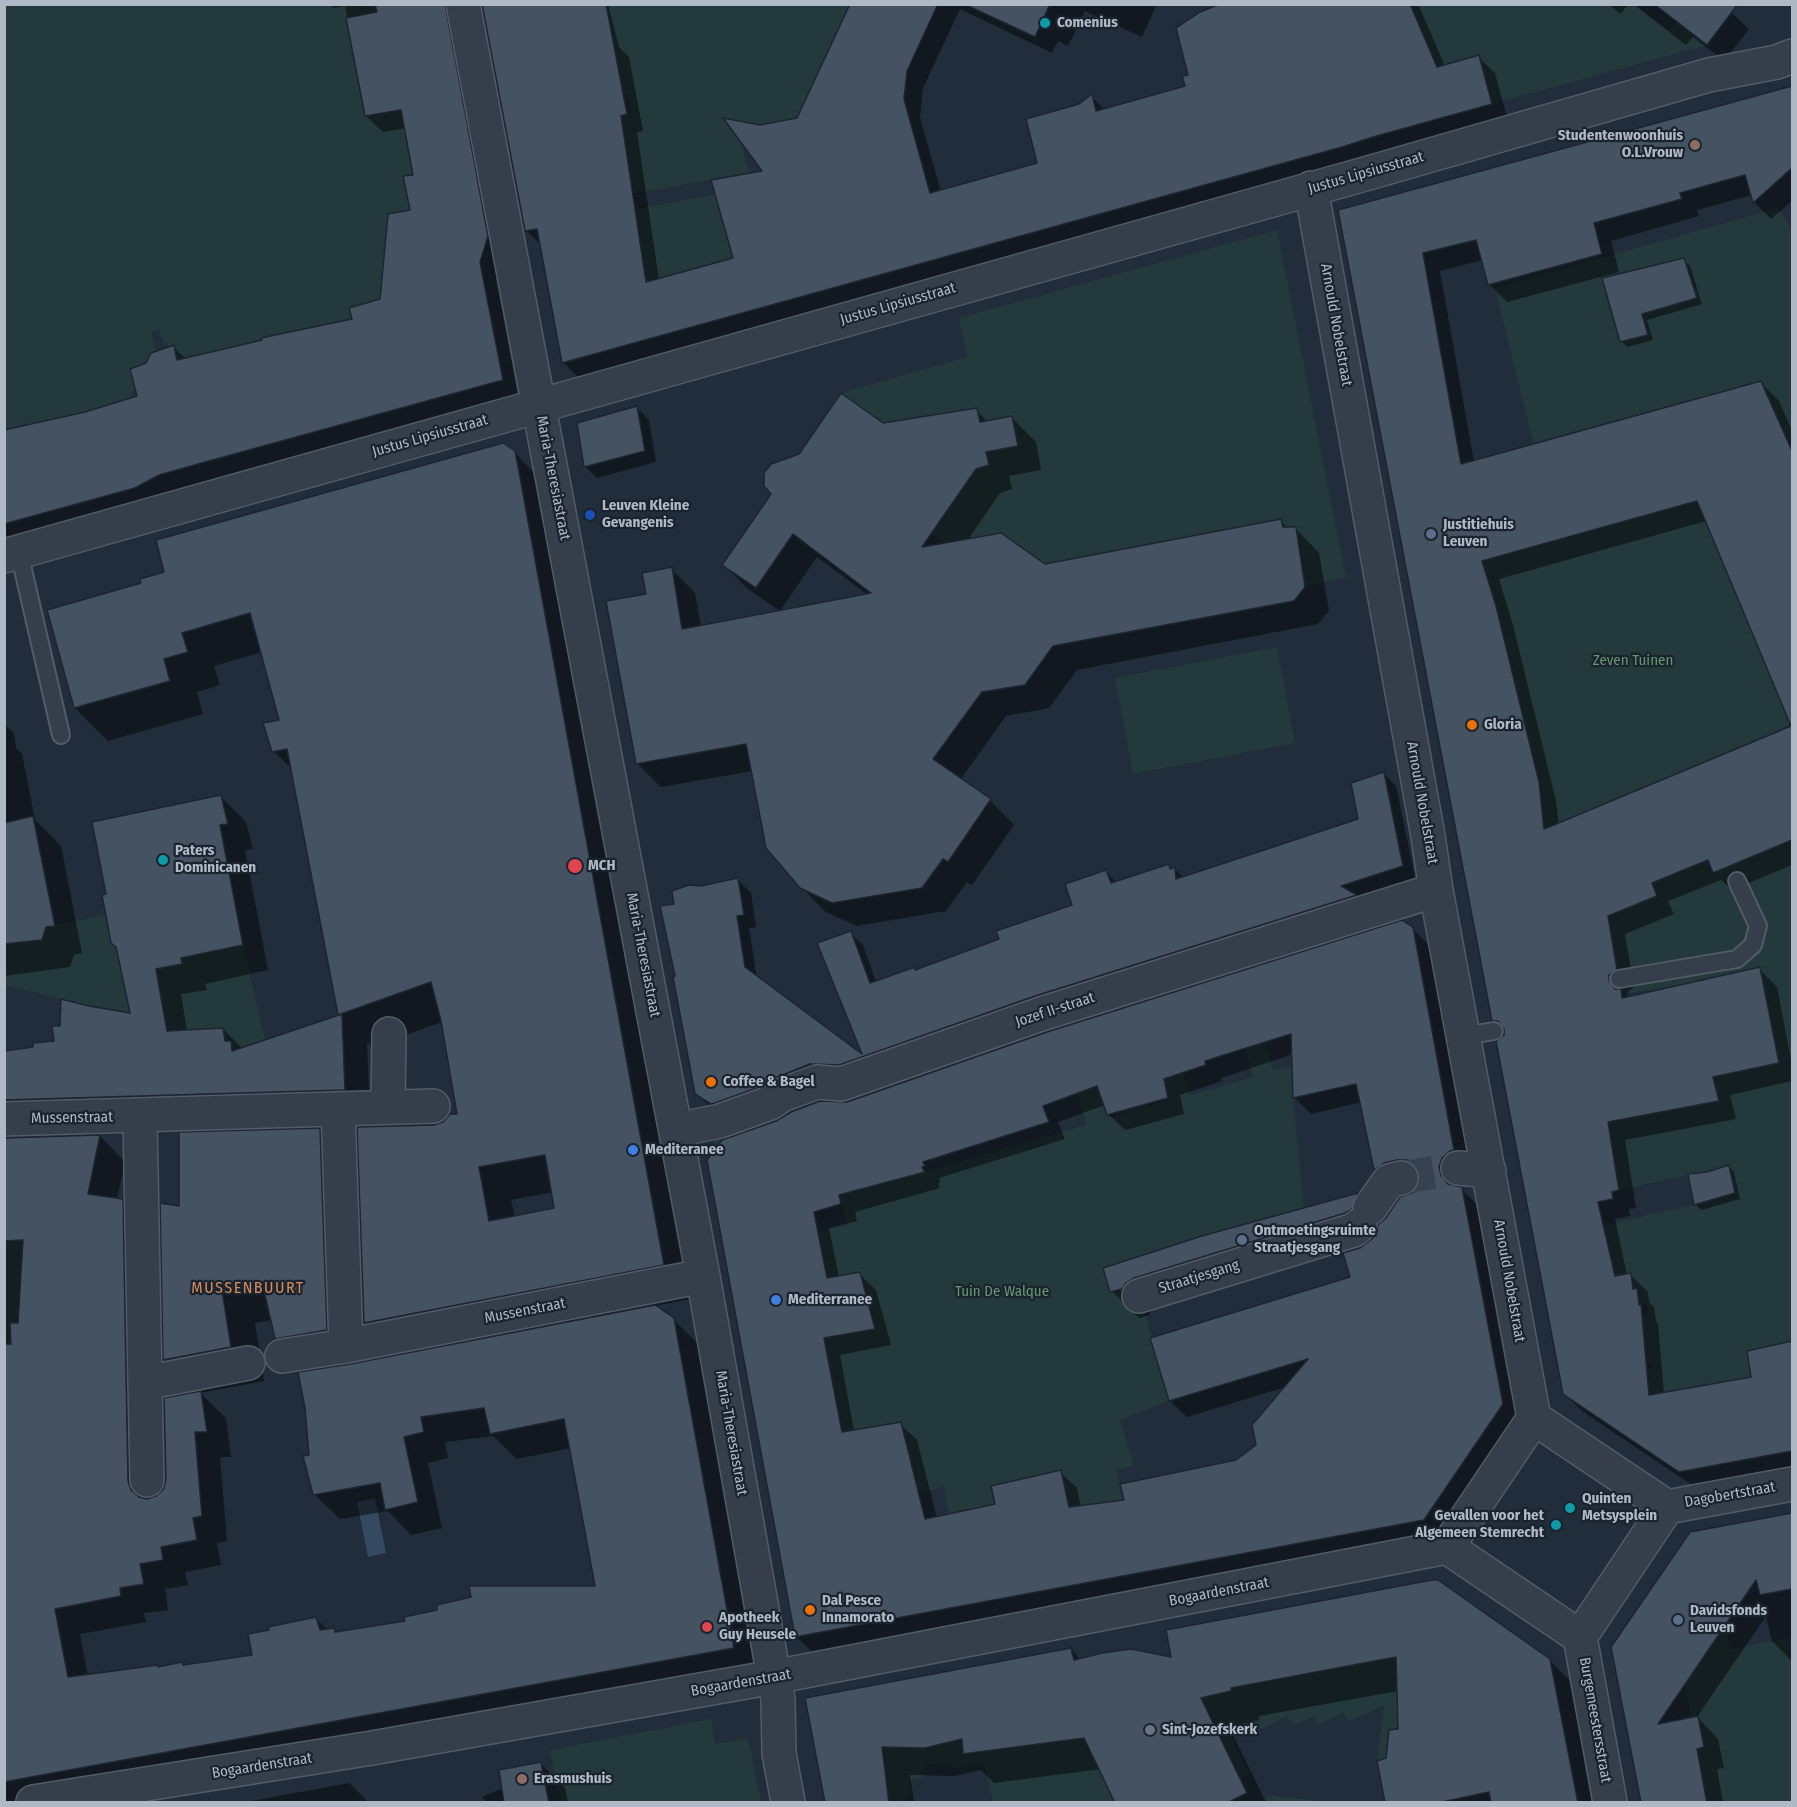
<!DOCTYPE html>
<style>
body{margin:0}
#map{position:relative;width:1797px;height:1807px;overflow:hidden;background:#212d3a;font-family:"Fira Sans Condensed",sans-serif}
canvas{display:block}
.frame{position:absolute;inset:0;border:6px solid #afb9c6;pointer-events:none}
</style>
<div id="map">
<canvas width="1797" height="1807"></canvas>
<div class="frame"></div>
</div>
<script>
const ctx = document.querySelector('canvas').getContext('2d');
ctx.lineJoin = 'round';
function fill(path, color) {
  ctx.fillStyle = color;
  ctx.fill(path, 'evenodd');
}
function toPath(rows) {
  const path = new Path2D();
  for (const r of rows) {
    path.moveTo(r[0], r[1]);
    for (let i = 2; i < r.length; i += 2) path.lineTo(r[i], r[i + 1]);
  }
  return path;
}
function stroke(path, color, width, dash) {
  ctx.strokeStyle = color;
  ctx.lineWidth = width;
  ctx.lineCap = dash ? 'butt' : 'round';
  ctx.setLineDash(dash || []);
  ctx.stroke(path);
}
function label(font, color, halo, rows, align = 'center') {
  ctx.font = font + ' "Fira Sans Condensed",sans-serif';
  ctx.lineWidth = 4.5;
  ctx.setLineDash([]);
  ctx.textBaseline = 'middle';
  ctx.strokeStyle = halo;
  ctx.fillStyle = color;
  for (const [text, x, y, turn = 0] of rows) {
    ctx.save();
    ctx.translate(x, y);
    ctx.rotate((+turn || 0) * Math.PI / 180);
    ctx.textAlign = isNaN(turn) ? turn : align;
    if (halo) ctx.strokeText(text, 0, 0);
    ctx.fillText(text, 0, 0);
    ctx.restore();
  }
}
fill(toPath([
 [4,5,375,5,377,12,346,18,363,109,365,116,401,110,414,175,404,176,410,210,388,214,387,231,400,293,349,308,352,319,334,322,347,366,287,338,285,332,262,339,264,347,183,381,174,345,168,347,167,343,164,344,159,329,151,332,167,384,135,387,117,424,76,415,28,425,28,477,5,484],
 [598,5,850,5,797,118,740,140,770,247,715,195,733,258,691,270,632,295,631,210,738,190,734,176,620,196,606,119,632,113,628,95,622,95,613,39],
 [1410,5,1636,5,1669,30,1676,22,1707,45,1492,104,1479,55,1437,67],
 [1778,208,1792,230,1792,451,1761,381,1533,443,1495,288],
 [1277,230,1346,577,1305,587,1296,527,1283,527,1281,519,1045,564,1001,533,945,543,931,533,976,469,989,465,976,408,915,453,841,393,967,357,959,318],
 [1697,501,1790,724,1773,733,1463,863,1539,782,1495,603,1409,582],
 [1277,647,1295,743,1133,774,1115,678],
 [1792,826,1792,1341,1747,1351,1752,1378,1674,1414,1635,1387,1653,1365,1652,1362,1628,1368,1640,1316,1648,1314,1647,1304,1639,1305,1637,1288,1633,1289,1598,1280,1603,1225,1693,1205,1688,1175,1619,1190,1614,1161,1596,1125,1697,1105,1692,1082,1778,1063,1759,968,1671,987,1622,994,1612,938,1590,942,1612,900,1617,912,1657,896,1652,883,1708,860,1713,873,1733,865,1728,852,1757,840,1762,853,1785,844,1780,831],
 [106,915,155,969,182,964,181,958,243,945,265,1040,232,1052,225,1041,223,1028,167,1031,144,1008,129,1013,89,1006,5,985,4,944,42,938,46,927],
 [1262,1031,1273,1071,1292,1066,1293,1098,1304,1208,1130,1259,1169,1401,1120,1420,1134,1466,1117,1470,1124,1500,1070,1512,991,1487,995,1504,949,1514,944,1486,919,1495,901,1422,856,1429,844,1443,824,1338,875,1328,860,1272,815,1280,818,1231,847,1225,840,1196,1086,1125,1078,1093,1098,1086,1108,1118,1127,1113,1118,1079,1138,1072,1147,1107,1169,1101,1159,1065,1179,1058,1190,1095,1253,1077,1242,1037],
 [767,1117,771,1129,715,1147,712,1136],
 [25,1240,21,1323,10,1323,11,1344,5,1344,4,1241],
 [1725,1626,1731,1649,1792,1637,1792,1802,1752,1802,1751,1801,1707,1802,1697,1749,1704,1747,1698,1717,1691,1718,1681,1661,1698,1665],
 [1392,1640,1409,1680,1397,1681,1397,1698,1429,1722,1389,1730,1386,1758,1377,1761,1384,1705,1348,1722,1343,1712,1318,1725,1314,1716,1294,1725,1287,1716,1259,1730,1253,1720,1229,1732,1250,1775,1241,1779,1211,1719,1182,1723,1197,1698,1230,1691,1231,1688,1393,1658],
 [711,1719,715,1744,748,1738,761,1802,560,1802,550,1750],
 [960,1721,964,1755,989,1751,986,1733,1026,1725,1029,1746,1084,1738,1115,1802,993,1802,985,1764,951,1769,950,1762,924,1765,925,1777,909,1780,911,1795,905,1796,906,1802,889,1802,882,1748,907,1744],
 [1267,1795,1328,1802,1266,1802]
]), '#23393b');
fill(toPath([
 [375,1498,386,1553,368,1557,357,1502]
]), '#354961');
fill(toPath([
 [330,4,471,4,504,253,496,279,518,396,4,545,4,466,86,414,139,397,147,365,173,347,186,359,353,320,382,300,412,211,415,176,406,128,383,132,366,116,345,6,334,8],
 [484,4,608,4,619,47,629,57,643,131,637,132,659,280,735,259,764,172,760,127,798,120,851,4,1157,4,1142,37,1085,11,1068,46,1058,41,1052,53,960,9,923,88,920,117,941,192,1039,165,1080,105,1091,96,1105,110,1187,87,1332,4,1418,4,1445,66,1478,57,1495,73,1508,121,580,379,563,362,542,246,526,230],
 [1608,4,1628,4,1621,14],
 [1633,4,1722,4,1749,29,1724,61,1693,37,1686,45],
 [1792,86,1792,201,1771,219,1754,202,1752,195,1697,210,1699,216,1611,241,1619,272,1507,302,1489,284,1483,260,1440,271,1474,462,1761,383,1779,401,1792,431,1792,726,1706,521,1499,579,1513,625,1556,801,1559,825,1792,727,1792,865,1732,890,1721,880,1668,901,1674,914,1625,934,1634,987,1627,993,1628,998,1759,969,1777,987,1792,1065,1792,1081,1730,1095,1736,1119,1625,1140,1636,1208,1629,1209,1630,1216,1615,1219,1627,1275,1630,1275,1648,1292,1649,1302,1654,1307,1656,1321,1658,1324,1664,1394,1753,1378,1749,1352,1792,1343,1792,1472,1698,1489,1582,1411,1564,1393,1505,1031,1494,1019,1340,211,1539,158],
 [1684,260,1690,266,1702,304,1647,320,1653,340,1627,347,1622,341,1604,279],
 [637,408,649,420,656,462,597,478,585,466],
 [976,410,988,422,1012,418,1036,442,1041,470,1009,476,1012,489,1000,493,967,541,1045,566,1281,521,1288,528,1295,528,1319,553,1329,611,1318,624,1077,670,1049,708,1006,716,960,780,990,801,1014,825,972,885,967,882,946,911,857,926,826,912,801,887,753,771,661,787,637,763,647,596,671,569,695,593,701,627,868,595,817,557,780,611,748,589,724,565,882,425],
 [514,452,547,486,696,1298,654,1306,673,1319,699,1345,758,1673,58,1802,4,1802,4,1051,34,1048,56,1043,132,1015,220,796,246,822,253,849,245,850,268,970,205,984,207,990,181,994,187,1031,223,1029,243,1049,341,1016,293,770,274,752,265,724,281,721,262,652,214,666,220,685,197,692,203,714,108,741,75,708,143,585],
 [442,1022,458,1115,434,1126,359,1129,365,1323,399,1356,360,1364,353,1164,319,1130,180,1207,162,1205,165,1360,198,1393,165,1489,153,1499,148,1226,122,1200,117,1199,125,1162,100,1136,12,1139,13,1135,19,1129,370,1115,367,1042,372,1047],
 [553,1192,556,1210,515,1217,511,1200],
 [272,1320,277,1338,311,1372,311,1456,314,1494,340,1519,388,1511,411,1535,442,1528,428,1463,448,1458,445,1442,493,1436,517,1459,571,1448,597,1588,338,1634,334,1629,328,1630,316,1619,253,1657,184,1667,88,1676,80,1634,146,1622,144,1613,168,1610,165,1589,188,1585,185,1572,221,1565,217,1543,227,1541,220,1457,231,1457,226,1418,200,1393,264,1381,255,1323],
 [4,724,14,733,16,748,22,754,35,820,61,846,82,953,74,955,70,967,4,976],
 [1384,774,1396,786,1415,878,1357,897,1368,908,725,1116,709,1106,696,1093,677,977,676,905,701,887,738,880,751,893,756,927,749,928,757,978,865,1059,819,944,850,933,863,945,876,982,914,969,916,971,1001,940,1074,906,1106,872,1117,883,1168,866,1172,870,1174,869,1184,878,1359,820],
 [1412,928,1429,945,1470,1166,1459,1174,1456,1187,1461,1189,1478,1205,1519,1422,1440,1536,812,1652,796,1636,709,1160,847,1103],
 [1293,1054,1294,1097,1311,1114,1362,1102,1376,1169,1392,1185,1414,1176,1421,1176,1421,1183,1415,1193,1384,1222,1357,1195,1105,1269,1112,1291,1139,1318,1149,1315,1152,1309,1161,1304,1374,1239,1361,1249,1352,1278,1152,1339,1170,1401,1187,1417,1286,1387,1258,1446,1237,1461,1126,1502,1081,1507,1077,1488,1060,1472,996,1505,937,1518,917,1440,900,1424,854,1431,840,1355,891,1345,876,1290,859,1274,839,1277,829,1228,857,1221,855,1212,940,1188,938,1183,940,1182,939,1178,1065,1139,1058,1122,1105,1105,1108,1114,1125,1130,1184,1114,1180,1095,1222,1081,1221,1078],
 [1729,1167,1734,1172,1740,1199,1701,1210,1695,1204,1707,1174],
 [1792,1514,1792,1661,1772,1641,1766,1616,1697,1717,1718,1739,1724,1768,1717,1769,1723,1802,1642,1802,1691,1533],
 [1168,1632,1549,1660,1579,1690,1600,1802,1387,1802,1388,1760,1399,1730,1398,1691,1259,1716,1259,1720,1229,1727,1266,1802,1117,1802,1101,1769,994,1783,981,1770,955,1776,910,1775,914,1802,826,1802,807,1699,1071,1649,1081,1660,1173,1659],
 [541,1764,565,1788,568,1802,486,1802,482,1797,503,1788],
 [349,1783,368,1802,246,1802]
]), '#0007');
const building = toPath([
 [375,4,445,4,488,236,480,262,503,380,191,466,159,475,135,488,4,524,4,430,85,412,137,396,130,369,146,363,151,353,174,345,177,360,262,340,261,338,352,319,349,308,380,299,388,214,410,210,403,176,413,175,401,110,365,116,346,18,377,12,375,4],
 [482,4,606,4,627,114,621,116,646,282,733,258,711,180,762,171,723,118,760,125,797,118,850,4,938,4,907,71,904,99,930,193,1037,163,1026,119,1079,104,1092,94,1096,111,1185,86,1182,76,1188,75,1176,28,1200,12,1220,4,1410,4,1437,67,1479,55,1492,104,1373,137,1342,147,562,363,537,229,525,231,482,4],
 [964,4,1050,4,1035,37,964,4],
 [1654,4,1738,4,1707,45,1654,4],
 [1792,86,1792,168,1753,203,1745,175,1680,193,1682,199,1594,223,1602,254,1488,285,1476,240,1423,253,1461,464,1761,381,1792,451,1792,840,1713,873,1708,860,1652,883,1657,896,1608,916,1617,969,1609,975,1609,981,1615,989,1621,989,1622,998,1760,967,1779,1063,1713,1077,1719,1101,1608,1122,1619,1190,1612,1192,1613,1199,1598,1202,1615,1276,1631,1273,1633,1289,1637,1288,1639,1305,1641,1304,1649,1395,1751,1377,1747,1351,1792,1341,1792,1451,1679,1472,1563,1394,1496,1041,1504,1035,1504,1029,1498,1021,1492,1021,1338,210,1792,86],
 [1697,501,1791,726,1544,829,1539,782,1496,606,1482,561,1697,501],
 [1684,258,1697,298,1642,314,1648,335,1620,342,1602,278,1684,258],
 [841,393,883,423,977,408,980,422,1012,416,1018,446,986,452,989,465,976,469,922,547,1001,533,1045,564,1281,519,1283,527,1296,527,1305,587,1294,601,1053,646,1025,685,982,692,933,759,991,799,948,862,943,859,922,888,832,903,800,888,766,848,746,744,636,764,606,601,646,594,642,573,672,567,682,629,871,593,793,534,756,588,722,565,771,494,764,486,764,473,771,464,799,454,841,393],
 [637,406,645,451,584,467,577,423,637,406],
 [503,443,515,451,520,477,664,1265,364,1323,357,1127,434,1125,443,1122,450,1114,457,1114,441,1021,431,982,338,1015,287,749,272,752,263,723,279,720,250,613,182,633,188,652,164,659,170,681,74,708,47,610,141,583,140,579,164,572,156,540,503,443],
 [545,1155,554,1208,489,1221,479,1167,545,1155],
 [1384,772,1403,866,1341,886,1357,895,1035,996,839,1065,810,1064,775,1078,762,1086,715,1103,711,1104,695,1094,673,977,675,976,660,906,674,904,672,891,689,885,701,886,738,878,744,915,737,916,745,967,862,1054,817,943,851,931,870,983,915,967,915,970,999,939,996,931,1072,905,1065,884,1106,870,1111,883,1169,864,1170,869,1175,867,1176,879,1358,819,1351,783,1384,772],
 [221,795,228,824,220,825,243,945,181,958,182,964,156,969,167,1031,223,1028,225,1041,231,1041,232,1051,342,1014,345,1090,4,1100,4,1051,33,1047,33,1043,54,1041,52,1026,60,1026,61,999,89,1006,130,1013,116,947,111,943,102,895,106,894,92,822,221,795],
 [33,816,55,926,46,927,42,940,4,944,4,823,33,816],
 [1402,920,1413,927,1454,1150,1450,1151,1442,1158,1439,1167,1441,1175,1448,1184,1462,1187,1503,1404,1424,1520,795,1637,707,1160,722,1140,776,1121,791,1112,820,1101,847,1102,1047,1032,1402,920],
 [1291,1034,1293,1098,1356,1084,1374,1170,1384,1163,1397,1160,1407,1160,1415,1165,1419,1174,1419,1183,1414,1192,1400,1197,1385,1219,1378,1225,1377,1232,1372,1239,1360,1248,1343,1253,1350,1277,1150,1338,1169,1401,1308,1359,1252,1425,1256,1445,1236,1460,1120,1484,1124,1500,1069,1507,1061,1470,991,1486,995,1504,925,1519,901,1422,842,1432,824,1338,875,1329,860,1272,827,1278,814,1212,841,1204,839,1195,925,1172,922,1167,925,1166,923,1162,1049,1122,1043,1106,1097,1086,1107,1115,1168,1098,1164,1079,1206,1065,1205,1061,1291,1034],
 [320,1128,327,1330,275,1339,262,1282,222,1290,231,1347,163,1360,160,1203,179,1206,179,1132,320,1128],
 [100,1135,88,1194,123,1199,128,1481,131,1490,139,1497,147,1499,156,1496,163,1490,166,1480,164,1398,201,1391,207,1432,195,1432,202,1516,193,1518,197,1540,161,1547,163,1560,140,1564,144,1584,120,1588,121,1596,55,1609,68,1677,158,1665,158,1667,182,1662,183,1665,252,1655,248,1634,269,1630,268,1627,316,1617,320,1630,334,1628,335,1632,405,1621,404,1617,437,1610,437,1605,471,1597,469,1586,595,1586,564,1419,490,1434,484,1408,421,1417,424,1432,404,1437,418,1502,385,1510,380,1483,313,1495,303,1456,309,1455,305,1408,298,1372,350,1364,655,1305,674,1318,734,1648,4,1782,4,1344,11,1344,10,1323,18,1323,23,1240,4,1241,4,1138,100,1135],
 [1729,1165,1735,1193,1694,1205,1688,1174,1707,1172,1729,1165],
 [1358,1193,1352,1209,1345,1213,1134,1278,1126,1283,1122,1289,1110,1292,1103,1268,1202,1236,1358,1193],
 [1792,1513,1792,1589,1760,1595,1756,1580,1658,1724,1698,1716,1704,1747,1697,1749,1707,1803,1641,1803,1611,1647,1690,1532,1792,1513],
 [1432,1580,1438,1580,1550,1659,1578,1803,1491,1803,1489,1792,1437,1803,1385,1803,1377,1761,1386,1758,1389,1730,1398,1729,1396,1657,1231,1688,1231,1691,1201,1698,1247,1793,1227,1803,1115,1803,1084,1738,963,1754,962,1739,925,1748,882,1747,889,1803,825,1803,805,1698,1071,1648,1074,1660,1102,1653,1131,1649,1171,1657,1166,1630,1432,1580],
 [541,1762,549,1803,504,1803,499,1770,541,1762]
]);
fill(building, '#445261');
stroke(building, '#1c2530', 1.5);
stroke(toPath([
 [1401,1178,1458,1168]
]), '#36424f', 33, [33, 16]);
const lane = toPath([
 [19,552,61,735],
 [1619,979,1737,959,1753,945,1758,926,1737,881],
 [1464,1036,1494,1031]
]);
const street = toPath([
 [463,4,703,1276,774,1677,778,1699,779,1753,788,1802],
 [1311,188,1428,836,1436,890,1534,1418],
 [4,556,1365,174,1709,75,1777,62,1792,56],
 [388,1107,389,1034],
 [140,1117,145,1383],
 [4,1119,433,1106],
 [677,1130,720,1121,770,1103,782,1095,817,1082,841,1084,1041,1014,1436,890],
 [1458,1168,1489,1171],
 [1370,1208,1389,1181,1401,1178],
 [1139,1296,1354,1230,1360,1225],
 [346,1346,703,1276],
 [282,1356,346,1346,338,1109],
 [1534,1418,1667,1507,1580,1637,1447,1547,1534,1418],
 [147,1480,145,1383,248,1363],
 [1667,1507,1792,1484],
 [1580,1637,1610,1802],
 [33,1802,372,1748,774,1677,1447,1547]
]);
stroke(lane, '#525c68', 20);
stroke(street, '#525c68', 36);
stroke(lane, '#353e4a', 16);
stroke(street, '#353e4a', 33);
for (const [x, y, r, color] of [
 [1045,23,6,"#0f9aa8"],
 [1695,145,6,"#8d6e63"],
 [590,515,6,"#1a4fb4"],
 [1431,534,6,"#5c6f8a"],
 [1472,725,6,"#e8710a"],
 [163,860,6,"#0f9aa8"],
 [575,866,8,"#e0444e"],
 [711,1082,6,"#e8710a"],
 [633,1150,6,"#3f7fe0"],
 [1242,1240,6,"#5c6f8a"],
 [776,1300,6,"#3f7fe0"],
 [1570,1508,6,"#0f9aa8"],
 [1556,1525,6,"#0f9aa8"],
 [810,1610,6,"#e8710a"],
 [1678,1620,6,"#5c6f8a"],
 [707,1627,6,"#e0444e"],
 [1150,1730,6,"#6b7280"],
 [522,1779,6,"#8d6e63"]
]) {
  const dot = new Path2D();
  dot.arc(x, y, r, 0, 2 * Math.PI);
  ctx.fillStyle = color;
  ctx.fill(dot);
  stroke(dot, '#1a232e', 2);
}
label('bold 15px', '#afb9c6', '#1a232e', [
 ["Comenius",1057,23],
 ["Studentenwoonhuis",1683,136,"right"],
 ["O.L.Vrouw",1683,153,"right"],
 ["Leuven Kleine",602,506],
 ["Gevangenis",602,523],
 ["Justitiehuis",1443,525],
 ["Leuven",1443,542],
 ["Gloria",1484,725],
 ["Paters",175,851],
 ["Dominicanen",175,868],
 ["MCH",588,866],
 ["Coffee & Bagel",723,1082],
 ["Mediteranee",645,1150],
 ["Ontmoetingsruimte",1254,1231],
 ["Straatjesgang",1254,1248],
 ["Mediterranee",788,1300],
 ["Quinten",1582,1499],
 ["Metsysplein",1582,1516],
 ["Gevallen voor het",1544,1516,"right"],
 ["Algemeen Stemrecht",1544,1533,"right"],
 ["Dal Pesce",822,1601],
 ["Innamorato",822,1618],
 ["Davidsfonds",1690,1611],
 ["Leuven",1690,1628],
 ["Apotheek",719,1618],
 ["Guy Heusele",719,1635],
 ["Sint-Jozefskerk",1162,1730],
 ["Erasmushuis",534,1779]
], 'left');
label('15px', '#afb9c6', '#1a232e', [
 ["Justus Lipsiusstraat",1366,173,-16],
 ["Justus Lipsiusstraat",898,304,-16],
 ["Arnould Nobelstraat",1336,325,80],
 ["Justus Lipsiusstraat",430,436,-16],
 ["Maria-Theresiastraat",553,478,79],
 ["Arnould Nobelstraat",1422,803,80],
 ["Maria-Theresiastraat",643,955,79],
 ["Jozef II-straat",1055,1010,-18],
 ["Mussenstraat",72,1118,-1],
 ["Straatjesgang",1199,1277,-17],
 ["Arnould Nobelstraat",1509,1281,80],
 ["Mussenstraat",525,1311,-11],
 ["Maria-Theresiastraat",731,1433,80],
 ["Dagobertstraat",1730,1495,-10],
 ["Bogaardenstraat",1219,1592,-11],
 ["Bogaardenstraat",741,1683,-10],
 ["Burgemeestersstraat",1595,1720,80],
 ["Bogaardenstraat",262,1766,-9]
]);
label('15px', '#66976f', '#1a232e', [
 ["Zeven Tuinen",1633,661],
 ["Tuin De Walque",1002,1292]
]);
ctx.letterSpacing = '1.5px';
label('16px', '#d58b5c', '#1a232e', [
 ["MUSSENBUURT",248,1289]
]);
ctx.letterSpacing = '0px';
</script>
